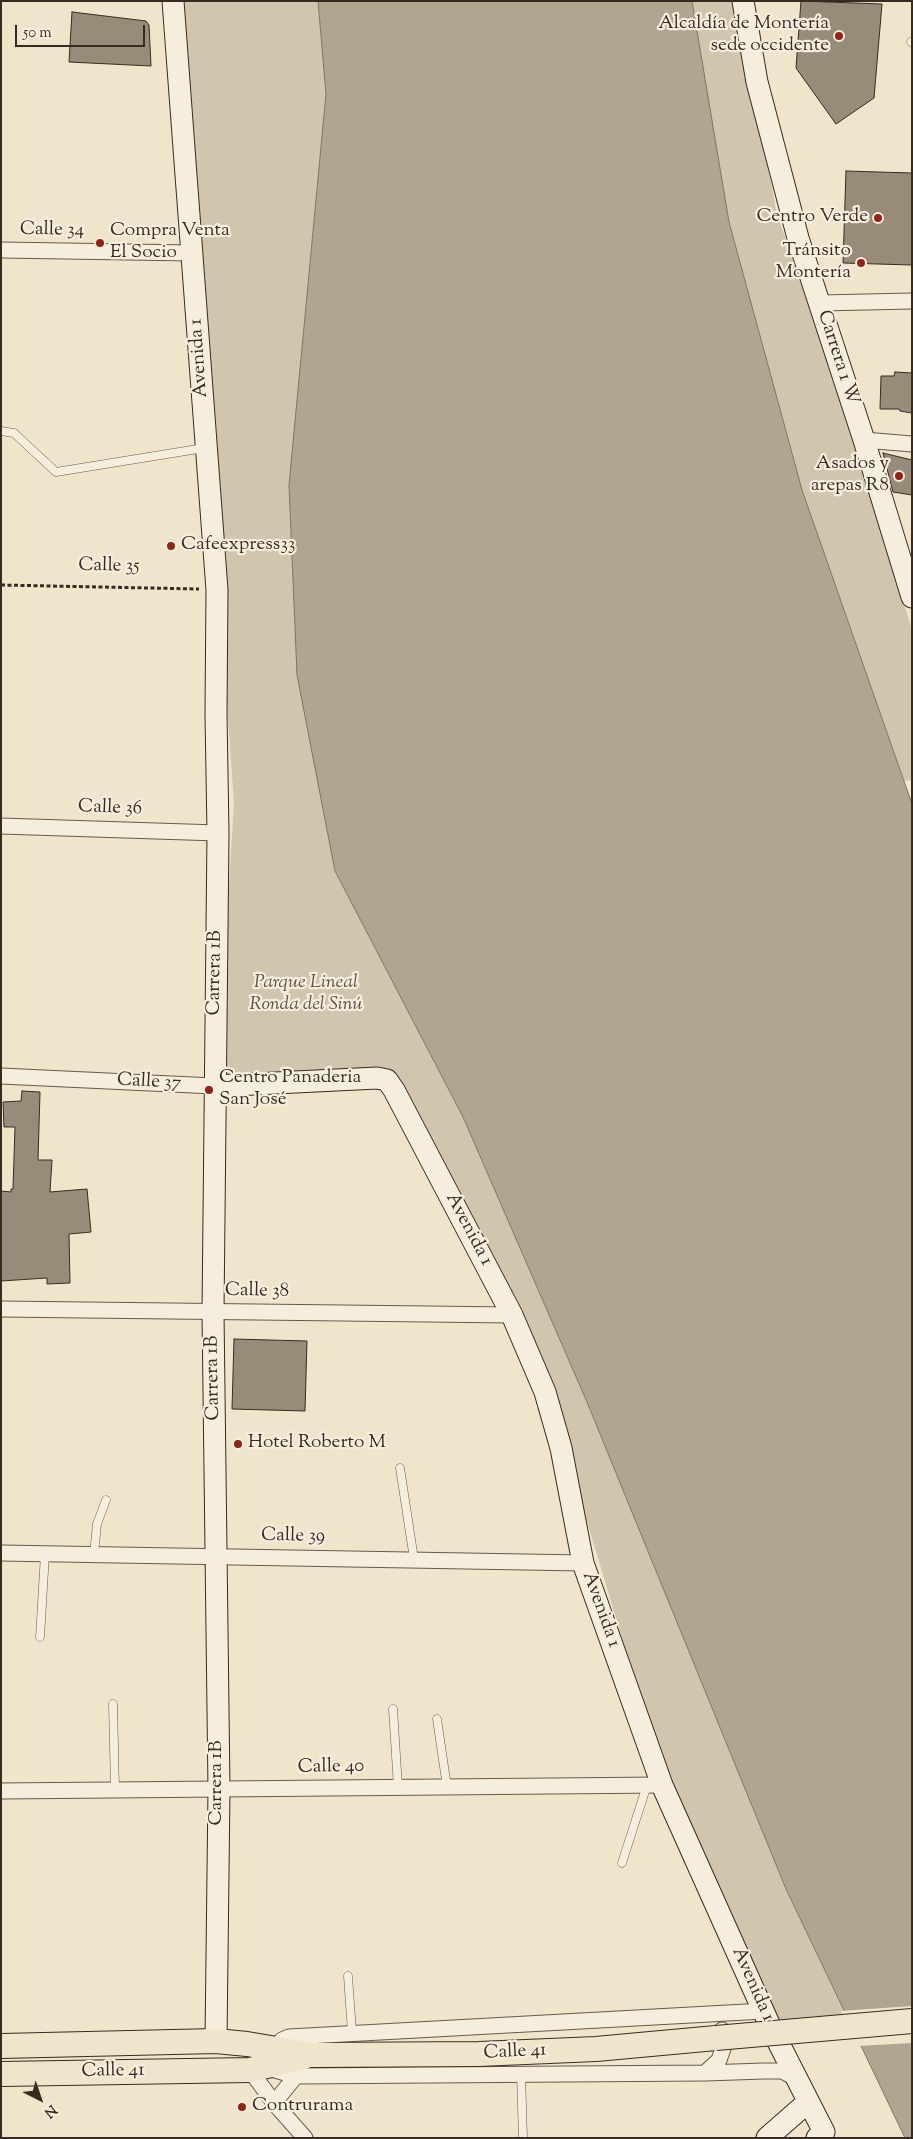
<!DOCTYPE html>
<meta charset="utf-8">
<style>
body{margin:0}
#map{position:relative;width:913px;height:2139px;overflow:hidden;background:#f0e5cb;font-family:"Sorts Mill Goudy",serif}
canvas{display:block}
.frame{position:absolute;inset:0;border:2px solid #382a20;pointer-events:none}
.north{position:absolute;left:15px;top:2074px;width:50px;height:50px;-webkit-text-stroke:4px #f5eedd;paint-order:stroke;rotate:139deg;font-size:14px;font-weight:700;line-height:20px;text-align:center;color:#382a20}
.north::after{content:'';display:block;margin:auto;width:18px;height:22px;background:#382a20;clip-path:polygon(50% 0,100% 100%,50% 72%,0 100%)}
.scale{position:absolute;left:15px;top:25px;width:130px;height:22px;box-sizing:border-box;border:2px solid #382a20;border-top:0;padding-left:6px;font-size:15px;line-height:18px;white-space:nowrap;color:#382a20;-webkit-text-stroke:4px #f5eedd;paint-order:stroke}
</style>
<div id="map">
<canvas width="913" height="2139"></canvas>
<div class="frame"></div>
<div class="north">N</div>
<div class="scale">50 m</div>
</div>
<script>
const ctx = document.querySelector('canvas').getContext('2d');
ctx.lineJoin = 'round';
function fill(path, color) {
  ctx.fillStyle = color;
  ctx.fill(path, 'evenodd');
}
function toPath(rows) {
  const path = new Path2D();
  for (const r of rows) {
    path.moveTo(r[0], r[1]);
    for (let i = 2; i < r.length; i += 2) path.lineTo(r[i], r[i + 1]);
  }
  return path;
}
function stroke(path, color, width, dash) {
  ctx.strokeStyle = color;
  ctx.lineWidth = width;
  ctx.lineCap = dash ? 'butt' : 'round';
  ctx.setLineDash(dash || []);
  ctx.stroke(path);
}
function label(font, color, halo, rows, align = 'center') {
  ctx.font = font + ' "Sorts Mill Goudy",serif';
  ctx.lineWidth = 4.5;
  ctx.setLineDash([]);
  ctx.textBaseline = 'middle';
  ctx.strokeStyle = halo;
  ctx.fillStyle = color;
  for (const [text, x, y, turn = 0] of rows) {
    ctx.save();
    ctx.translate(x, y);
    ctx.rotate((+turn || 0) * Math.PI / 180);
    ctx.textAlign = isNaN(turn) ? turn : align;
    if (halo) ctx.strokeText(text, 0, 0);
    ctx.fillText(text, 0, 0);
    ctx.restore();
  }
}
fill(toPath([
 [174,1,318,1,326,94,300,366,335,871,463,1117,587,1402,786,1889,851,2026,782,2029,665,1781,555,1415,391,1079,217,1082,234,803,195,252],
 [692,1,736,1,777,214,829,365,912,630,912,780,904,781,802,490,729,222]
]), '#d1c5ae');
const water = toPath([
 [318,1,692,1,729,222,783,420,802,490,912,804,912,2138,905,2138,786,1889,587,1402,463,1117,335,871,297,675,289,485,326,94,318,1]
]);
fill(water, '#b1a591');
stroke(water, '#817464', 1);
fill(toPath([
 [912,2006,912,2043,858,2046,841,2011]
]), '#f0e5cb');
const building = toPath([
 [801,1,882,4,874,98,836,124,796,68,801,1],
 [72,12,146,21,149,25,151,66,69,62,72,12],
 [846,171,912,173,912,265,843,263,846,171],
 [895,372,912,373,912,413,900,411,899,409,880,409,881,376,894,376,895,372],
 [883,453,912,460,912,495,893,492,883,453],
 [22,1091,40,1092,38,1160,52,1160,50,1192,87,1189,91,1232,69,1234,70,1283,47,1284,47,1278,1,1281,1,1191,11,1192,11,1189,13,1189,15,1127,4,1127,3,1102,21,1101,22,1091],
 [234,1339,307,1341,305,1411,232,1409,234,1339]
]);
fill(building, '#988b79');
stroke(building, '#382a20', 1);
const lane = toPath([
 [911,42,912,42],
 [1,431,14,433,56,472,204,448],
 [400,1468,414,1559],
 [94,1554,97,1524,106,1500],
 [40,1637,45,1554],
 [113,1704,115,1790],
 [393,1709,398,1787],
 [437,1719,447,1787],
 [622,1863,647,1785],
 [348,1976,352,2032],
 [521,2074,523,2138]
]);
const street = toPath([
 [1,250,192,253],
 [820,303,912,301],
 [864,440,912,444],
 [1,826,218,833],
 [1,1076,214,1086],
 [1,1309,512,1315],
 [1,1553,583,1563],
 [1,1791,662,1785],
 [276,2049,282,2040,289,2037,764,2011],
 [268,2068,296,2076,705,2073,764,2071,782,2071,797,2079],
 [250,2070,274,2103,305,2138],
 [705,2073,719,2060,725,2043,722,2030],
 [274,2103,296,2076]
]);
const secondary = toPath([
 [173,1,217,590,216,714,218,833,213,1312,219,1789,216,2041],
 [743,1,757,82,798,238,864,440,912,597],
 [214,1086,377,1078,387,1080,394,1090,512,1315,545,1392,561,1448,583,1563,662,1785,770,2026,824,2132,817,2138],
 [767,2138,808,2102]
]);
const primary = toPath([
 [1,2046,216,2041,247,2044,313,2055,479,2054,596,2049,716,2038],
 [1,2074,250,2070,304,2057]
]);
stroke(lane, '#66594b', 9);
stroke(street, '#66594b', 17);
stroke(secondary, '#382a20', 23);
stroke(primary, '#382a20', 26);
stroke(toPath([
 [1,585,199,589]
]), '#382a20', 3, [4, 2.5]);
stroke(lane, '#f5eedd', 8);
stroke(street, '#f5eedd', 15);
stroke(secondary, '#f5eedd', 21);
stroke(primary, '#f0e5cb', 24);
const primaryBridge = toPath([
 [716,2038,912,2021]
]);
stroke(primaryBridge, '#382a20', 26, []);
stroke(primaryBridge, '#f0e5cb', 24);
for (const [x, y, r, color] of [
 [839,36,5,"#8f2418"],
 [878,218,5,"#8f2418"],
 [100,243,5,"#8f2418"],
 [861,263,5,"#8f2418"],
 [899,476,5,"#8f2418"],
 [171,546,5,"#8f2418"],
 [209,1090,5,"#8f2418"],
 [238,1444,5,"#8f2418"],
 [242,2107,5,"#8f2418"]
]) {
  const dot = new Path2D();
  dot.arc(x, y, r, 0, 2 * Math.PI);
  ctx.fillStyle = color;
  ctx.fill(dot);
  stroke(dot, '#f5eedd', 2);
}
label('19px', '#382a20', '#f5eedd', [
 ["Alcaldía de Montería",829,25,"right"],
 ["sede occidente",829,47,"right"],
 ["Centro Verde",868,218,"right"],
 ["Compra Venta",110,232],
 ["El Socio",110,254],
 ["Tránsito",851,252,"right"],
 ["Montería",851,274,"right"],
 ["Asados y",889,465,"right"],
 ["arepas R8",889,487,"right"],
 ["Cafeexpress33",181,546],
 ["Centro Panaderia",219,1079],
 ["San José",219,1101],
 ["Hotel Roberto M",248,1444],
 ["Contrurama",252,2107]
], 'left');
label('19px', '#382a20', '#f5eedd', [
 ["Calle 34",52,231,1],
 ["Avenida 1",200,358,-94],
 ["Carrera 1 W",837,358,72],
 ["Calle 35",109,567,1],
 ["Calle 36",110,809,2],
 ["Carrera 1B",216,973,-89],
 ["Calle 37",149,1083,3],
 ["Avenida 1",468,1230,62],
 ["Calle 38",257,1292,1],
 ["Carrera 1B",214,1378,-91],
 ["Calle 39",293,1537,1],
 ["Avenida 1",600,1610,70],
 ["Calle 40",331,1768,-1],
 ["Carrera 1B",218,1783,-90],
 ["Avenida 1",752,1985,66],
 ["Calle 41",515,2053,-3],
 ["Calle 41",113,2072,-1]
]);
label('italic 19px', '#5e5144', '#f5eedd', [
 ["Parque Lineal",306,984],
 ["Ronda del Sinú",306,1006]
]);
</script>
